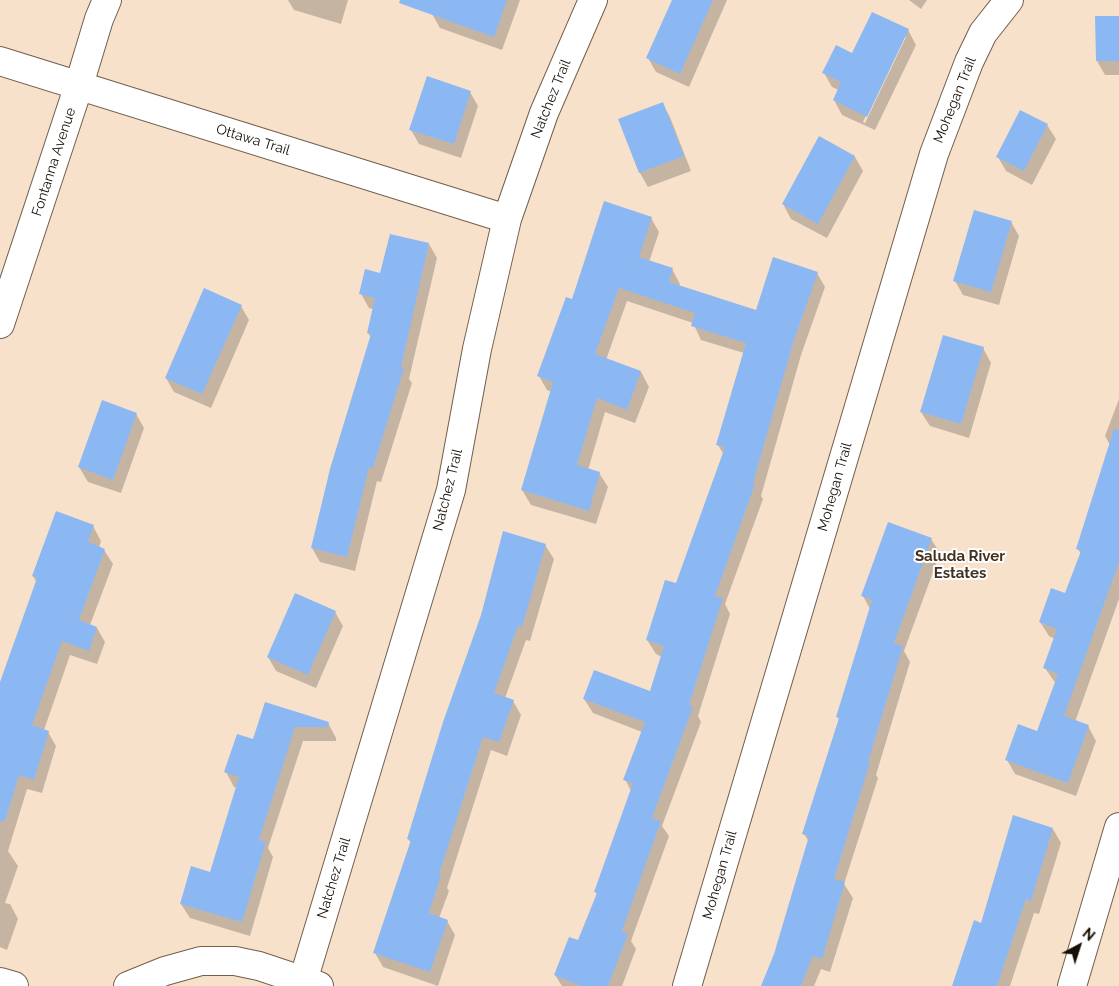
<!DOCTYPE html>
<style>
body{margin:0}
#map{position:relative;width:1119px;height:986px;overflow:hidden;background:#f8e1cb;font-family:Raleway,sans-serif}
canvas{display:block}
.north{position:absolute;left:1054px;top:921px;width:50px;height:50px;-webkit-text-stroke:4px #fff;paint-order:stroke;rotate:40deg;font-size:14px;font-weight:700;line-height:20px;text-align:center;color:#171008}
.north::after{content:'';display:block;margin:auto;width:18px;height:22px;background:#171008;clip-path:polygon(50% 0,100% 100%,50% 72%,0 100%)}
</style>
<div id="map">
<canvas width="1119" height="986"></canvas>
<div class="north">N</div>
</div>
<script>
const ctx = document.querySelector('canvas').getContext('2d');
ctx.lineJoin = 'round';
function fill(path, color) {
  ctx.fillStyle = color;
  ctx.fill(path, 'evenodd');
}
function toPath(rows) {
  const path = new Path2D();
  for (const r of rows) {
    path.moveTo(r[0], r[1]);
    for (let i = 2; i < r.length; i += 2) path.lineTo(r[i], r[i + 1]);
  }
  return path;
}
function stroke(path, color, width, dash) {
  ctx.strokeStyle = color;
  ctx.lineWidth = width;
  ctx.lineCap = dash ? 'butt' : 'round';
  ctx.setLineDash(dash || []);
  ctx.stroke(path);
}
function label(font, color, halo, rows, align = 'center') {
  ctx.font = font + ' Raleway,sans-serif';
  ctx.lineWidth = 4;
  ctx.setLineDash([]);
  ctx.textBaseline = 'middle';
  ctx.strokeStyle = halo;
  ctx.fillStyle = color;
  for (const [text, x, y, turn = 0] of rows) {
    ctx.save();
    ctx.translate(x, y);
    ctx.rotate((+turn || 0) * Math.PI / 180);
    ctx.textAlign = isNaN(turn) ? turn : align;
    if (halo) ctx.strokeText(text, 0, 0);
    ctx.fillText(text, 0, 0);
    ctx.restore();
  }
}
fill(toPath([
 [288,0,348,0,341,24,294,10],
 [437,0,520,0,502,50,440,28,432,14],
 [673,0,727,0,689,87,656,72,648,58],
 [909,0,927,0,921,9],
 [1096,17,1119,17,1119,75,1105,75,1097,61],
 [908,30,916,45,875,130,842,115,834,100,839,90,832,87,824,73,853,54],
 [903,37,906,37,865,123,863,122],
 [470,92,478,106,461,158,419,144,411,130],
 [662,103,670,117,691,171,648,187,640,173,620,120],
 [1047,125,1056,139,1032,185,1006,171,998,157],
 [819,137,855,157,863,171,827,238,791,219,783,204],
 [651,218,659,232,649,262,672,269,680,284,679,286,757,311,817,273,825,287,801,355,761,496,763,499,725,604,730,614,698,716,701,722,662,826,669,836,631,941,636,949,622,986,562,986,555,975,579,942,597,895,596,892,631,791,625,779,642,732,593,713,584,699,651,692,662,657,656,654,647,640,677,585,724,455,718,445,744,353,701,340,693,323,627,301,606,360,641,372,649,387,635,423,605,412,588,470,599,473,608,487,596,524,531,505,522,490,552,392,547,390,539,376,573,301],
 [1011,222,1019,236,999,305,963,295,955,281],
 [429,244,437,258,409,379,412,383,381,482,377,481,355,571,320,562,312,548,371,338,368,333,373,309,369,308,361,294,381,274],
 [241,306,249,320,211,408,174,392,166,378],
 [983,348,991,363,969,438,930,426,921,412],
 [1119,399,1119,599,1075,722,1088,726,1096,741,1076,796,1015,774,1007,760,1038,733,1056,684,1045,668,1055,639,1049,636,1040,622,1066,595,1081,554,1078,549,1110,445,1105,436],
 [136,414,144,428,121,493,88,482,79,467],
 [93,526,101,541,99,548,104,550,113,564,90,625,97,628,105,642,97,664,70,655,44,730,48,732,56,746,42,793,27,789,8,851,18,866,5,903,10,904,18,919,7,950,0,947,0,707,37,583,33,576],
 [931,539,940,553,904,651,910,662,876,775,878,778,844,884,853,898,830,972,821,969,814,986,762,986,775,954,809,842,804,834,839,720,838,717,870,609,863,596],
 [545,545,554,559,530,641,526,640,505,698,513,701,521,715,507,756,491,750,447,888,449,891,439,918,447,921,455,935,438,986,383,967,375,953,411,843,408,839],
 [335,612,343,626,316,688,276,671,268,657],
 [266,703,328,723,336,738,336,741,303,741,268,848,273,857,250,936,190,918,181,904,211,874,237,788,234,787,226,772,253,741],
 [1053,829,1061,843,1039,914,1034,913,1010,986,953,986,981,924]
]), '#0003');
fill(toPath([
 [400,0,507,0,494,37,399,3],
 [672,0,713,0,680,74,646,58],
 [872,12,909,29,867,117,833,100,841,82,822,73,836,45,852,53],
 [1095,16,1119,16,1119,61,1096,61],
 [427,76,471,91,454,144,409,130],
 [663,102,684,156,639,173,618,119],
 [1020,110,1048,124,1024,171,996,157],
 [819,136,855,156,818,224,782,204],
 [604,201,652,217,639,257,673,268,669,282,756,310,773,257,818,272,794,340,753,483,755,484,715,596,723,598,689,705,693,707,652,818,661,821,622,931,628,934,608,986,581,986,554,975,569,937,578,940,597,893,594,892,633,783,623,780,645,722,583,699,594,670,650,691,664,646,646,640,665,580,676,583,725,447,716,445,746,343,691,326,695,313,619,288,595,354,641,371,627,410,597,398,577,465,600,472,589,511,521,490,553,382,537,376,566,297,572,299],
 [974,210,1012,221,991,292,953,281],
 [390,234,429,243,401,367,404,368,373,468,369,467,347,557,311,548,330,469,371,334,367,333,375,298,359,294,365,269,380,273],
 [204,288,242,305,202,394,165,378],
 [943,335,984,347,961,424,920,412],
 [102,400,137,413,113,480,78,467],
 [1114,429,1119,430,1119,562,1064,716,1089,725,1068,783,1005,760,1018,724,1037,731,1058,674,1043,668,1057,629,1039,622,1051,588,1065,593,1081,551,1076,549],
 [56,511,94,525,88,542,105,549,79,620,97,627,89,651,62,641,32,725,49,731,34,780,19,775,5,821,0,821,0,682,37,578,32,576],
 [888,522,932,538,894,643,903,646,868,762,870,762,834,879,845,882,822,959,813,956,801,986,761,986,774,954,809,836,802,834,839,718,836,717,872,600,861,596],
 [503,531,546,544,522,627,518,626,494,693,514,700,499,742,483,737,439,874,441,875,429,913,448,920,430,972,373,953,411,840,407,839,443,722,481,615],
 [295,593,336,611,308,675,267,657],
 [265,702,329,722,328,727,295,727,259,840,266,842,242,922,180,904,191,866,210,872,239,777,224,772,237,734,253,739],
 [1013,815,1053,828,1031,901,1026,899,997,986,952,986,974,920,981,923]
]), '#8bb8f2');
const minor = toPath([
 [0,61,507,219],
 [0,324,79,85,99,19,107,0],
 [303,981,451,490,477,349,507,219,544,113,593,0],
 [0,982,14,986],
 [128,986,165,971,201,961,235,961,259,966,319,986],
 [687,986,934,154,969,62,983,33,1009,0],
 [1072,986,1119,827]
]);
stroke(minor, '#725e4b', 30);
stroke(minor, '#fff', 28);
label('14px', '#171008', '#fff', [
 ["Natchez Trail",551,99,-68],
 ["Mohegan Trail",955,100,-68],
 ["Ottawa Trail",253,140,17],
 ["Fontanna Avenue",54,162,-72],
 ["Mohegan Trail",835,487,-74],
 ["Natchez Trail",448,490,-76],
 ["Mohegan Trail",720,875,-74],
 ["Natchez Trail",334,878,-73]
]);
label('bold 15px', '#433120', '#fff', [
 ["Saluda River",960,556],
 ["Estates",960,573]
]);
</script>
